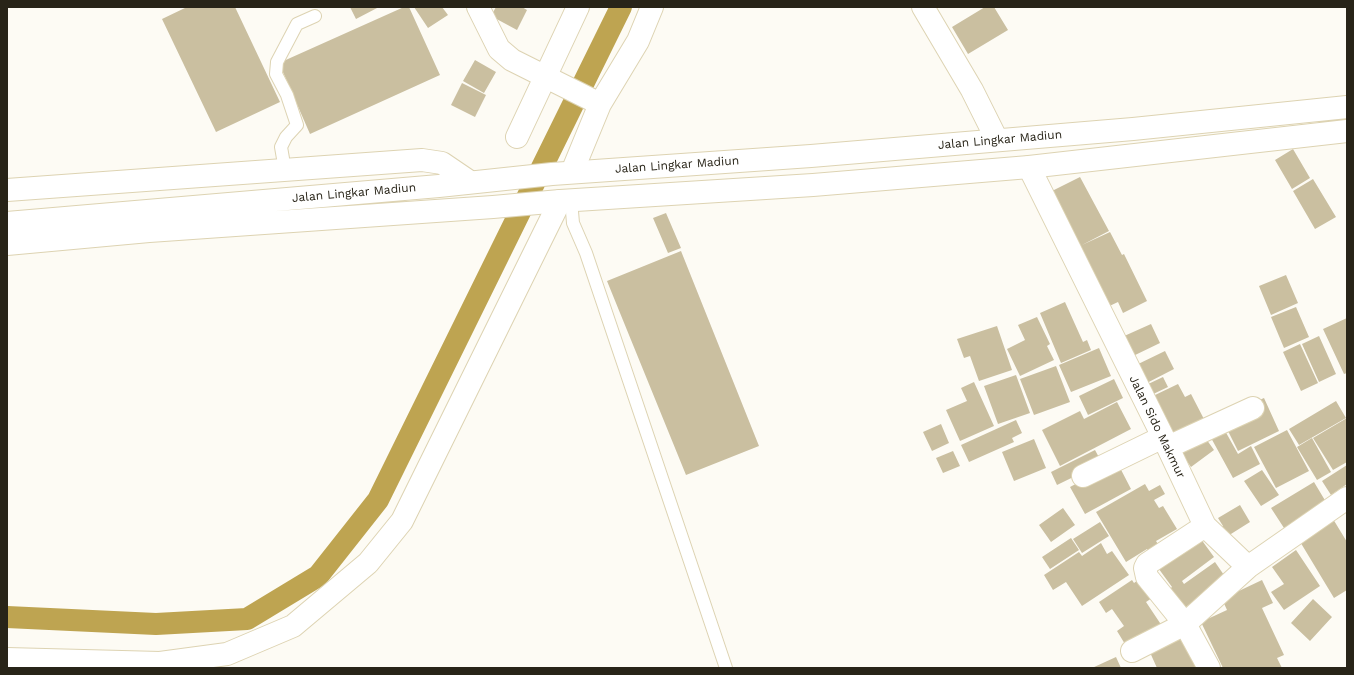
<!DOCTYPE html>
<style>
body{margin:0}
#map{position:relative;width:1354px;height:675px;overflow:hidden;background:#fdfbf4;font-family:"Work Sans",sans-serif}
canvas{display:block}
.frame{position:absolute;inset:0;border:8px solid #282418;pointer-events:none}
</style>
<div id="map">
<canvas width="1354" height="675"></canvas>
<div class="frame"></div>
</div>
<script>
const ctx = document.querySelector('canvas').getContext('2d');
ctx.lineJoin = 'round';
function toPath(rows) {
  const path = new Path2D();
  for (const r of rows) {
    path.moveTo(r[0], r[1]);
    for (let i = 2; i < r.length; i += 2) path.lineTo(r[i], r[i + 1]);
  }
  return path;
}
function stroke(path, color, width, dash) {
  ctx.strokeStyle = color;
  ctx.lineWidth = width;
  ctx.lineCap = dash ? 'butt' : 'round';
  ctx.setLineDash(dash || []);
  ctx.stroke(path);
}
function fill(path, color) {
  ctx.fillStyle = color;
  ctx.fill(path, 'evenodd');
}
function label(font, color, halo, rows, align = 'center') {
  ctx.font = font + ' "Work Sans",sans-serif';
  ctx.lineWidth = 3;
  ctx.setLineDash([]);
  ctx.textBaseline = 'middle';
  ctx.strokeStyle = halo;
  ctx.fillStyle = color;
  for (const [text, x, y, turn = 0] of rows) {
    ctx.save();
    ctx.translate(x, y);
    ctx.rotate((+turn || 0) * Math.PI / 180);
    ctx.textAlign = isNaN(turn) ? turn : align;
    if (halo) ctx.strokeText(text, 0, 0);
    ctx.fillText(text, 0, 0);
    ctx.restore();
  }
}
stroke(toPath([
 [7,617,156,624,247,619,318,576,378,500,621,7]
]), '#bea451', 22);
fill(toPath([
 [187,7,235,7,280,102,216,132,162,19],
 [350,7,379,7,356,19],
 [404,7,409,7,440,75,310,134,279,63],
 [414,7,442,7,448,15,428,28],
 [496,7,522,7,527,10,517,30,491,16],
 [985,7,994,7,1008,30,968,54,952,27],
 [475,60,496,72,484,93,463,81],
 [462,83,486,95,475,117,451,105],
 [1293,149,1310,178,1292,189,1275,160],
 [1080,177,1109,231,1082,245,1110,232,1122,255,1124,254,1147,301,1123,313,1118,302,1103,309,1050,192],
 [1313,179,1336,217,1315,229,1293,191],
 [666,213,681,248,668,253,653,218],
 [681,251,759,446,686,475,607,281],
 [1286,275,1298,303,1271,315,1259,286],
 [1065,302,1083,342,1087,340,1091,350,1061,363,1040,313],
 [1296,307,1309,337,1284,348,1271,317],
 [1037,317,1050,344,1047,346,1054,360,1020,376,1007,349,1025,340,1018,325],
 [1347,318,1347,373,1344,374,1323,329],
 [1151,324,1160,343,1131,357,1122,337],
 [997,326,1012,370,979,381,970,356,964,358,957,339],
 [1319,336,1336,374,1319,382,1302,344],
 [1300,344,1318,383,1301,391,1283,352],
 [1099,348,1111,376,1071,392,1059,365],
 [1165,351,1174,369,1141,386,1132,367],
 [1056,366,1070,402,1034,415,1020,379],
 [1016,375,1030,413,998,424,984,386],
 [1163,377,1168,387,1149,396,1144,386],
 [1114,379,1123,398,1088,415,1079,396],
 [974,382,994,426,960,441,946,410,967,401,961,388],
 [1178,384,1185,397,1191,394,1206,423,1171,441,1153,396],
 [1264,398,1279,431,1238,451,1226,427,1253,403],
 [1336,401,1346,418,1299,445,1289,429],
 [1117,402,1131,429,1060,466,1042,430,1080,411,1084,419],
 [1347,418,1347,462,1333,470,1313,438],
 [1016,420,1022,433,1012,438,1014,442,969,462,961,445],
 [941,424,949,443,932,451,923,432],
 [1224,429,1238,454,1251,446,1260,464,1233,478,1210,436],
 [1287,430,1309,471,1276,488,1254,447],
 [1204,436,1214,450,1191,467,1181,453],
 [1312,438,1331,472,1317,480,1297,447],
 [1034,439,1046,468,1014,481,1002,452],
 [1095,450,1102,463,1057,485,1051,472],
 [953,451,960,466,943,473,936,458],
 [1117,462,1131,489,1085,514,1070,487],
 [1347,465,1347,484,1331,495,1322,481],
 [1262,470,1279,495,1261,506,1244,481],
 [1314,482,1326,502,1284,528,1271,508],
 [1145,484,1149,491,1160,485,1165,494,1154,500,1159,508,1163,506,1177,529,1156,541,1161,549,1151,555,1147,549,1126,562,1096,512],
 [1240,505,1250,522,1223,539,1217,530,1223,526,1218,518],
 [1063,508,1075,525,1051,542,1039,525],
 [1330,514,1347,542,1347,590,1334,598,1296,535],
 [1100,522,1109,536,1082,553,1073,539],
 [1198,535,1214,557,1182,581,1184,584,1215,562,1226,578,1179,612,1165,593,1172,587,1156,565],
 [1071,538,1079,550,1050,569,1042,557],
 [1101,543,1107,554,1112,551,1129,575,1082,606,1066,582,1053,590,1044,575,1079,552,1082,556],
 [1296,550,1320,586,1284,610,1271,592,1284,584,1272,567],
 [1132,580,1134,583,1138,580,1155,596,1146,602,1162,626,1128,649,1117,631,1124,626,1112,609,1106,613,1099,602],
 [1262,580,1273,603,1262,608,1284,655,1277,658,1282,668,1223,668,1201,622,1227,610,1222,599],
 [1313,599,1332,617,1310,641,1291,623],
 [1181,633,1197,668,1157,668,1148,648],
 [1116,657,1121,668,1092,668]
]), '#cabfa0');
const service = toPath([
 [285,170,281,147,286,137,297,125,287,95,276,74,277,62,297,24,315,16],
 [571,200,573,223,586,253,726,668]
]);
const minor = toPath([
 [478,7,499,49,512,60,600,104],
 [923,7,972,90,997,140],
 [517,137,578,7],
 [1029,167,1163,437,1205,526,1248,567,1347,498],
 [572,172,600,104,638,41,652,7],
 [7,190,422,160,442,163,470,182],
 [1168,447,1253,408],
 [1083,476,1163,437],
 [1205,526,1147,564,1145,568,1147,577,1185,624,1209,668],
 [1132,651,1185,624,1248,567],
 [7,659,160,663,227,654,293,626,368,563,402,521,560,201]
]);
const secondary = toPath([
 [7,223,439,186,552,174,811,156,1133,129,1347,107],
 [7,244,149,231,493,207,560,201,813,185,1029,167,1347,131]
]);
stroke(service, '#ddd3b2', 14);
stroke(minor, '#ddd3b2', 24);
stroke(secondary, '#ddd3b2', 24);
stroke(service, '#fff', 12);
stroke(minor, '#fff', 22);
stroke(secondary, '#fff', 22);
label('12px', '#282418', '#fff', [
 ["Jalan Lingkar Madiun",1000,140,-5],
 ["Jalan Lingkar Madiun",677,165,-4],
 ["Jalan Lingkar Madiun",354,193,-5],
 ["Jalan Sido Makmur",1157,427,64]
]);
</script>
